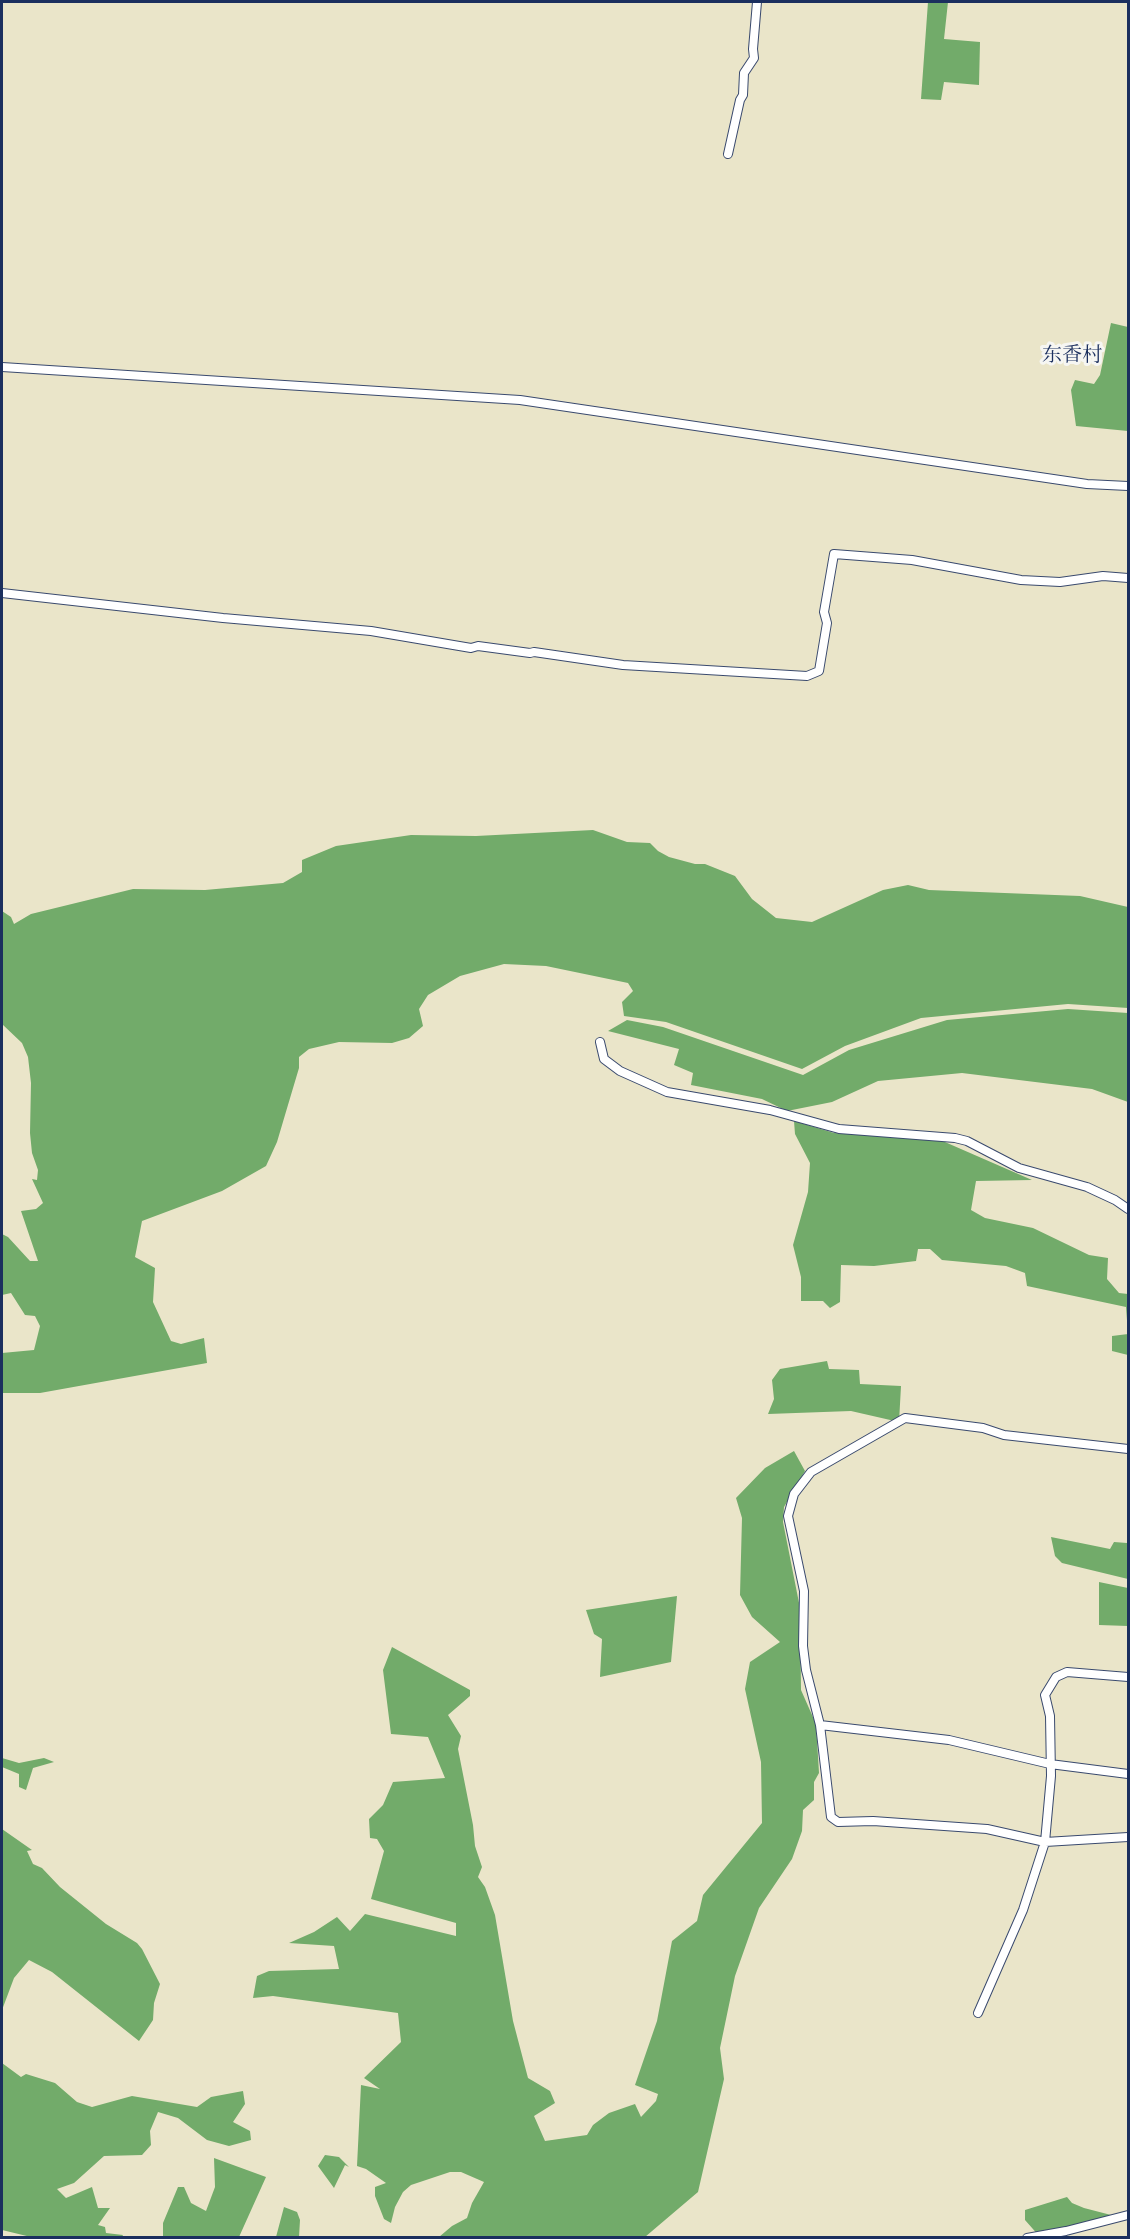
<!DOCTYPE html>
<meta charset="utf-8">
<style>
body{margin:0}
#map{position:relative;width:1130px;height:2239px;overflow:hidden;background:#eae5c9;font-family:"Old Standard TT",serif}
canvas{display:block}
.frame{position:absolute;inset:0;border:3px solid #1b2f5e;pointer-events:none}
</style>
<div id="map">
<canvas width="1130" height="2239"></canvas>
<div class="frame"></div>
</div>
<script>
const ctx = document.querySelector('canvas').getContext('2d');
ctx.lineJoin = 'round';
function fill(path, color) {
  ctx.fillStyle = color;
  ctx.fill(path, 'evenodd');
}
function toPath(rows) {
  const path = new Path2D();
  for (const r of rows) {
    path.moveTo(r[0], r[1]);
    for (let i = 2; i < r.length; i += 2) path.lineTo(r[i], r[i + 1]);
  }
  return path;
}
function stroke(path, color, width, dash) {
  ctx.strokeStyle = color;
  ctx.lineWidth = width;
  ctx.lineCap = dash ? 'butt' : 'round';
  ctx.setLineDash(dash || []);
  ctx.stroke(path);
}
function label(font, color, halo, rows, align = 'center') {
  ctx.font = font + ' "Old Standard TT","Noto Serif SC",serif';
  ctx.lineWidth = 6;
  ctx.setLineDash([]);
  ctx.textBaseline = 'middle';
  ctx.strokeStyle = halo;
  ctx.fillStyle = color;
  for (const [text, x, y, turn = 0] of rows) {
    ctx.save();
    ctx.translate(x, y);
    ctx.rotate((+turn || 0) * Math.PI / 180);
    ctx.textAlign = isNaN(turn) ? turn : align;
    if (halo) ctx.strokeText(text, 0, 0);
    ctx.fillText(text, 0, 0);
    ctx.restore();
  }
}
fill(toPath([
 [928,2,948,2,944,39,980,42,979,85,944,82,941,100,921,99],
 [1111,323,1128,327,1128,431,1076,426,1071,390,1075,380,1094,384,1100,375],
 [593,830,627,842,650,843,658,851,669,857,695,864,705,864,735,876,752,899,776,918,812,922,883,890,908,885,929,890,1080,896,1128,907,1128,1008,1068,1004,921,1018,845,1046,802,1069,666,1022,624,1016,622,1002,633,991,628,983,546,966,504,964,460,976,428,995,419,1009,423,1026,409,1038,392,1043,339,1042,309,1049,299,1057,299,1068,285,1115,277,1142,266,1166,222,1191,142,1221,135,1257,155,1268,153,1302,171,1341,181,1344,204,1338,207,1363,40,1393,2,1393,2,1353,34,1350,40,1326,35,1316,25,1315,11,1293,2,1295,2,1234,8,1237,30,1261,38,1261,21,1211,36,1209,43,1203,32,1179,37,1180,38,1170,32,1153,30,1133,31,1083,28,1057,22,1043,2,1024,2,911,11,917,14,924,31,914,133,889,205,890,283,883,302,872,302,860,336,846,411,835,476,836],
 [1068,1009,1128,1013,1128,1102,1092,1089,962,1073,878,1081,832,1102,787,1111,762,1099,691,1085,693,1073,674,1065,679,1049,608,1031,627,1020,663,1027,803,1075,849,1050,947,1020],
 [794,1121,834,1133,938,1139,1032,1180,976,1181,971,1210,985,1218,1033,1228,1089,1255,1108,1258,1107,1279,1119,1293,1128,1294,1128,1355,1112,1351,1112,1336,1128,1334,1126,1307,1027,1286,1025,1273,1006,1266,942,1260,930,1249,918,1249,916,1261,874,1266,841,1265,840,1302,830,1308,823,1301,801,1301,801,1277,793,1245,808,1192,810,1163,795,1134],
 [827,1361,829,1369,859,1370,860,1384,901,1386,899,1422,851,1411,768,1414,774,1399,772,1380,780,1369],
 [794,1451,805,1471,784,1507,783,1522,800,1608,801,1690,816,1724,819,1773,814,1782,814,1800,803,1810,802,1831,792,1859,759,1908,735,1976,720,2048,724,2079,698,2192,645,2237,439,2237,452,2226,467,2218,472,2203,484,2182,461,2172,450,2172,411,2185,403,2192,395,2207,391,2223,384,2219,375,2196,375,2187,386,2183,366,2169,357,2166,361,2085,380,2089,364,2078,401,2042,398,2013,273,1996,253,1998,257,1976,269,1971,339,1969,334,1946,289,1943,314,1932,337,1917,350,1931,365,1914,456,1936,456,1923,371,1899,384,1851,377,1839,370,1838,369,1819,383,1805,393,1782,445,1778,428,1737,391,1734,383,1670,392,1647,470,1690,470,1696,448,1715,461,1736,458,1749,473,1825,475,1846,482,1867,478,1877,485,1887,495,1915,513,2021,528,2078,550,2091,555,2103,534,2116,545,2141,587,2135,593,2125,609,2113,635,2104,641,2117,656,2101,658,2094,635,2085,657,2021,672,1941,697,1921,703,1895,762,1823,761,1762,745,1689,750,1662,780,1642,752,1617,740,1595,742,1518,736,1498,765,1468],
 [1051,1537,1110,1549,1114,1542,1127,1543,1128,1538,1128,1579,1062,1563,1055,1556],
 [1099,1582,1128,1588,1128,1626,1099,1625],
 [677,1596,671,1662,600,1677,602,1639,594,1634,586,1610],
 [2,1758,19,1763,44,1758,54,1762,33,1768,26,1790,19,1787,19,1774,2,1767],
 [2,1829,32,1850,27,1851,33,1864,42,1868,60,1887,106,1924,137,1943,142,1949,160,1984,154,2003,153,2020,139,2041,52,1972,29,1960,14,1978,2,2010],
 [2,2063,21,2077,26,2074,55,2083,77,2102,92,2107,132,2096,197,2107,211,2097,243,2091,245,2104,233,2122,250,2131,251,2140,229,2146,207,2140,178,2118,158,2112,150,2131,151,2145,142,2155,104,2156,74,2183,57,2189,66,2198,92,2187,98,2208,110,2208,98,2225,105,2227,106,2233,123,2235,122,2237,31,2237,2,2230],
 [325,2155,339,2157,349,2167,345,2165,334,2188,318,2166],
 [214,2158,266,2177,239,2237,163,2237,163,2223,178,2187,184,2187,191,2203,206,2211,215,2187],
 [1067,2197,1072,2203,1084,2208,1111,2215,1110,2219,1040,2237,1025,2220,1025,2210],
 [284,2207,297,2212,300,2220,299,2237,276,2237]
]), '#72ab6a');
const minor = toPath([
 [728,154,740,100,743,95,744,73,754,58,753,49,757,2],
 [2,367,520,400,1087,484,1128,486],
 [2,593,223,618,371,631,471,648,478,646,530,653,534,652,623,665,807,676,819,671,827,623,824,612,834,554,912,560,1021,580,1060,582,1103,576,1128,578],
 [600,1042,604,1059,620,1071,667,1092,770,1110,839,1129,955,1138,967,1141,1019,1168,1087,1187,1115,1200,1128,1209],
 [1128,1449,1004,1435,983,1428,905,1418,811,1472,794,1494,788,1516,804,1591,803,1646,806,1670,820,1725,831,1817,838,1822,873,1821,987,1829,1045,1842,1128,1837],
 [820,1725,949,1740,1050,1764,1128,1774],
 [978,2013,1023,1910,1045,1842,1051,1776,1050,1716,1045,1695,1056,1677,1067,1672,1128,1677],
 [1027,2238,1066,2231,1128,2215]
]);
stroke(minor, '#3a4a6e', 10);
stroke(minor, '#fff', 8);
label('20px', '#1b2f5e', '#f6f6f2', [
 ["东香村",1072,356]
]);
</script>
